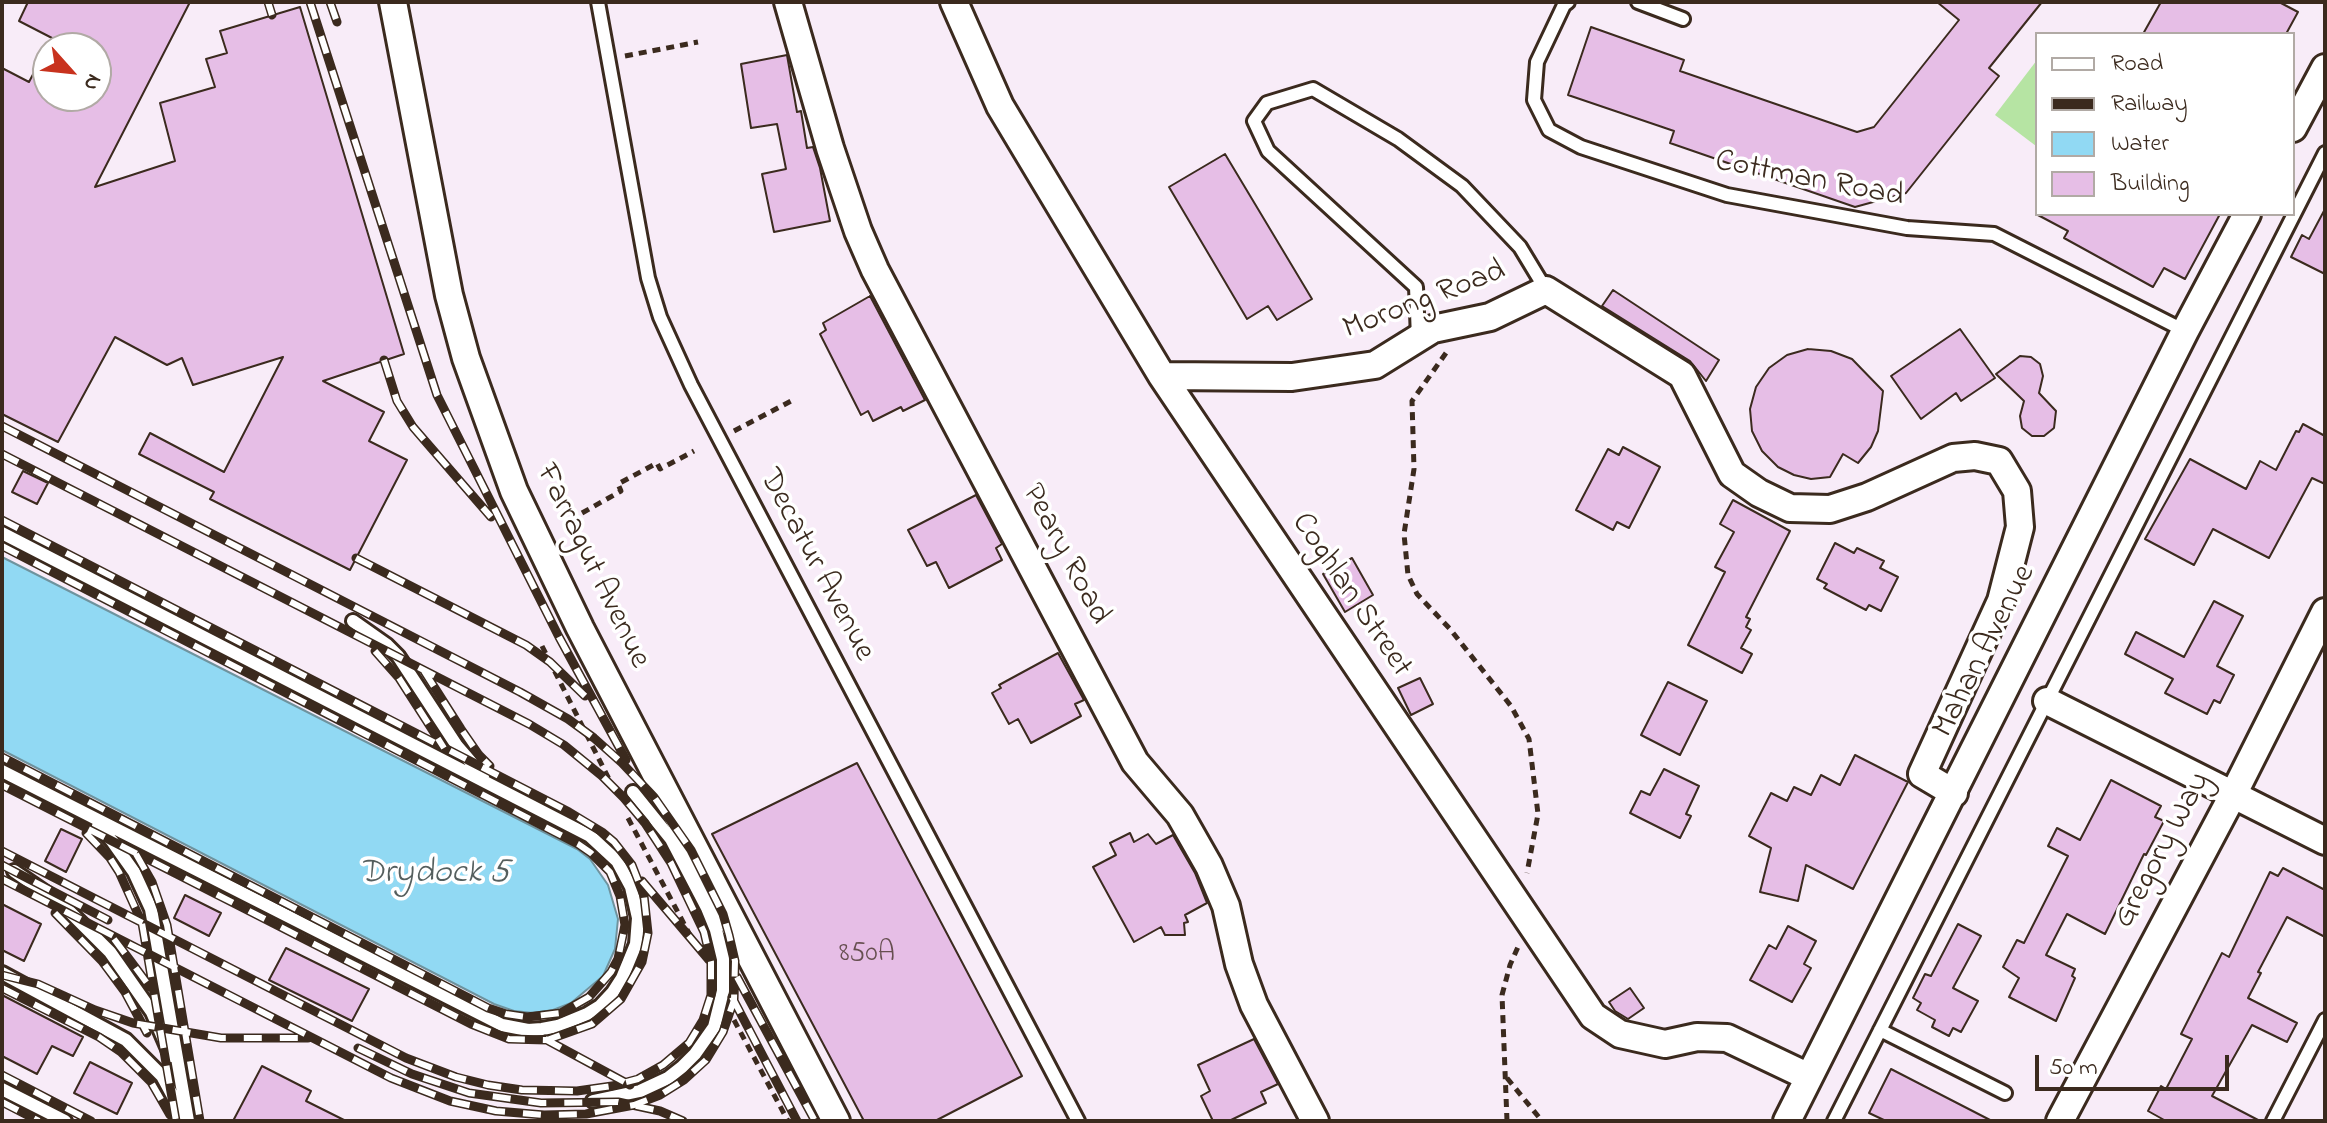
<!DOCTYPE html>
<style>
body{margin:0}
#map{position:relative;width:2327px;height:1123px;overflow:hidden;background:#f8ecf8;font-family:"Indie Flower",sans-serif}
canvas{display:block}
.frame{position:absolute;inset:0;border:4px solid #3b2a1e;pointer-events:none}
.legend{position:absolute;left:2035px;top:32px;width:260px;height:184px;box-sizing:border-box;background:#fff;border:2px solid #b1aaa5;margin:0;padding:10px 14px;list-style:none;font-size:24px;color:#3b2a1e}
.legend li{display:flex;align-items:center;gap:16px;height:40px}
.legend b{width:40px;border:2px solid #b1aaa5}
.north{position:absolute;left:32px;top:32px;width:80px;height:80px;box-sizing:border-box;background:#fff;border:2px solid #b1aaa5;border-radius:50%;rotate:117deg;font-size:22px;font-weight:700;line-height:32px;text-align:center;color:#3b2a1e}
.north::after{content:'';display:block;margin:auto;width:28px;height:36px;background:#c8321e;clip-path:polygon(50% 0,100% 100%,50% 72%,0 100%)}
.scale{position:absolute;left:2035px;top:1055px;width:194px;height:36px;box-sizing:border-box;border:4px solid #3b2a1e;border-top:0;padding-left:10px;font-size:24px;line-height:28px;white-space:nowrap;color:#3b2a1e;-webkit-text-stroke:6px #fff;paint-order:stroke}
</style>
<div id="map">
<canvas width="2327" height="1123"></canvas>
<div class="frame"></div>
<ul class="legend">
<li><b style="height:10px;background:#fff"></b>Road</li>
<li><b style="height:10px;background:#3b2a1e"></b>Railway</li>
<li><b style="height:22px;background:#91d9f3"></b>Water</li>
<li><b style="height:22px;background:#e6bee6"></b>Building</li>
</ul>
<div class="north">N</div>
<div class="scale">50 m</div>
</div>
<script>
const ctx = document.querySelector('canvas').getContext('2d');
ctx.lineJoin = 'round';
function fill(path, color) {
  ctx.fillStyle = color;
  ctx.fill(path, 'evenodd');
}
function toPath(rows) {
  const path = new Path2D();
  for (const r of rows) {
    path.moveTo(r[0], r[1]);
    for (let i = 2; i < r.length; i += 2) path.lineTo(r[i], r[i + 1]);
  }
  return path;
}
function stroke(path, color, width, dash) {
  ctx.strokeStyle = color;
  ctx.lineWidth = width;
  ctx.lineCap = dash ? 'butt' : 'round';
  ctx.setLineDash(dash || []);
  ctx.stroke(path);
}
function label(font, color, halo, rows, align = 'center') {
  ctx.font = font + ' "Indie Flower",sans-serif';
  ctx.lineWidth = 7;
  ctx.setLineDash([]);
  ctx.textBaseline = 'middle';
  ctx.strokeStyle = halo;
  ctx.fillStyle = color;
  for (const [text, x, y, turn = 0] of rows) {
    ctx.save();
    ctx.translate(x, y);
    ctx.rotate((+turn || 0) * Math.PI / 180);
    ctx.textAlign = isNaN(turn) ? turn : align;
    if (halo) ctx.strokeText(text, 0, 0);
    ctx.fillText(text, 0, 0);
    ctx.restore();
  }
}
fill(toPath([
 [2037,60,2037,145,2036,146,1995,115]
]), '#b6e4a3');
const water = toPath([
 [2,557,577,849,590,859,608,885,618,919,615,949,603,976,571,1003,553,1010,533,1013,514,1011,494,1004,2,750,2,557]
]);
fill(water, '#91d9f3');
stroke(water, '#6f939e', 2);
fill(toPath([
 [2,840,248,967,168,1121,22,1121,2,1111]
]), '#f8ecf8');
const building = toPath([
 [28,2,190,2,95,187,175,161,160,103,215,87,206,59,227,53,220,31,300,7,404,354,323,381,384,412,369,441,407,460,350,570,210,499,214,492,139,454,150,433,224,472,283,357,193,385,182,358,167,365,115,337,58,442,2,414,2,68,29,82,52,38,19,21,28,2],
 [48,48,96,48,96,96,48,96,48,48],
 [1937,2,2042,2,1989,68,1999,76,1906,193,1855,207,1670,143,1674,131,1568,95,1591,27,1684,60,1680,71,1857,132,1874,127,1959,20,1937,2],
 [2161,2,2279,2,2298,12,2286,34,2143,34,2161,2],
 [787,55,797,112,801,111,807,148,813,147,820,168,830,221,774,232,762,174,786,169,777,124,751,128,741,64,787,55],
 [1225,154,1312,299,1277,320,1268,306,1247,319,1169,187,1225,154],
 [2325,209,2325,274,2291,257,2302,235,2309,239,2325,209],
 [2036,214,2220,214,2185,279,2164,268,2153,287,2064,238,2068,231,2036,214],
 [1613,290,1719,360,1706,381,1690,361,1602,306,1613,290],
 [870,296,925,400,903,411,901,407,873,421,868,411,861,415,820,334,826,330,823,323,870,296],
 [1960,329,1995,378,1961,401,1956,393,1921,419,1891,376,1960,329],
 [1808,349,1831,351,1852,359,1883,391,1878,431,1871,447,1858,463,1843,454,1830,477,1811,479,1794,475,1778,467,1762,451,1752,431,1750,409,1756,387,1769,368,1787,355,1808,349],
 [2020,356,2031,357,2040,364,2043,376,2039,393,2056,411,2054,428,2044,436,2032,436,2022,428,2020,416,2024,401,1996,374,2020,356],
 [2303,424,2325,436,2325,484,2312,478,2269,558,2213,529,2194,565,2145,539,2190,459,2246,489,2260,461,2276,470,2296,431,2299,432,2303,424],
 [1623,447,1660,467,1629,528,1617,522,1613,530,1576,510,1608,449,1619,455,1623,447],
 [23,471,48,483,37,504,12,492,23,471],
 [976,495,1002,544,996,548,1002,560,949,588,936,562,927,566,908,530,976,495],
 [1733,500,1790,531,1746,617,1750,619,1746,627,1751,630,1741,648,1752,654,1742,673,1688,645,1725,572,1715,567,1734,532,1720,524,1733,500],
 [1835,543,1854,553,1857,548,1884,561,1880,568,1898,577,1881,611,1869,605,1866,610,1824,588,1827,584,1817,579,1835,543],
 [1352,558,1373,595,1345,612,1323,574,1352,558],
 [2214,601,2243,616,2217,666,2234,675,2220,703,2214,700,2207,714,2165,693,2173,679,2125,654,2136,632,2184,657,2214,601],
 [1058,653,1084,700,1075,704,1081,716,1031,743,1018,719,1009,724,992,693,1001,688,999,685,1058,653],
 [1420,678,1433,704,1411,715,1398,688,1420,678],
 [1668,682,1707,701,1680,755,1641,735,1668,682],
 [1855,755,1908,782,1853,889,1806,865,1798,901,1760,892,1771,848,1749,836,1771,793,1787,801,1794,787,1811,795,1821,775,1840,785,1855,755],
 [857,763,1022,1076,935,1121,864,1121,712,834,857,763],
 [1664,769,1699,786,1686,814,1691,816,1680,838,1630,813,1641,791,1650,795,1664,769],
 [2111,780,2161,806,2155,817,2164,821,2146,855,2144,854,2105,934,2067,914,2046,955,2075,969,2072,976,2075,978,2056,1021,2009,997,2019,978,2003,967,2017,940,2024,943,2068,856,2048,846,2057,828,2080,840,2111,780],
 [61,829,82,839,66,872,45,861,61,829],
 [1130,833,1134,842,1148,834,1156,844,1173,835,1195,873,1207,903,1185,915,1188,922,1184,923,1185,935,1165,935,1161,927,1134,942,1093,867,1116,855,1110,843,1130,833],
 [2283,868,2325,890,2325,937,2287,917,2258,972,2261,973,2248,998,2297,1023,2287,1042,2252,1025,2212,1096,2260,1121,2166,1121,2148,1111,2161,1086,2166,1089,2192,1039,2181,1034,2222,953,2229,957,2270,872,2278,876,2283,868],
 [185,895,221,913,209,936,174,918,185,895],
 [2,904,41,924,24,961,2,950,2,904],
 [1958,924,1981,936,1953,988,1978,1001,1961,1032,1953,1028,1949,1036,1932,1027,1935,1020,1917,1010,1921,1003,1913,998,1925,974,1931,976,1958,924],
 [1788,926,1816,941,1804,964,1811,968,1792,1002,1750,980,1769,945,1776,949,1788,926],
 [286,948,369,989,352,1021,269,980,286,948],
 [1630,988,1644,1008,1628,1019,1615,1011,1609,1002,1630,988],
 [2,995,83,1037,73,1056,52,1046,37,1074,2,1056,2,995],
 [1254,1039,1278,1084,1261,1092,1266,1103,1229,1121,1213,1121,1201,1096,1210,1091,1198,1065,1254,1039],
 [90,1062,132,1083,117,1114,74,1093,90,1062],
 [262,1066,311,1091,306,1101,346,1121,233,1121,262,1066],
 [1891,1069,1992,1121,1886,1121,1869,1113,1891,1069]
]);
fill(building, '#e6bee6');
stroke(building, '#3b2a1e', 2);
const lane = toPath([
 [598,2,648,278,660,317,691,385,1078,1121],
 [1568,2,1564,5,1537,62,1534,100,1549,130,1581,147,1727,195,1907,228,1994,234,2185,331],
 [1638,2,1683,19],
 [1418,338,1416,287,1268,151,1254,121,1267,103,1313,89,1398,139,1462,186,1520,247,1546,290],
 [2,533,590,836,617,861,631,887,638,918,636,944,622,978,613,992,600,1006,587,1014,558,1026,542,1029,528,1030,502,1025,2,771],
 [353,621,387,645,398,656,457,746,483,776],
 [98,826,112,841,134,872,151,909,188,1121],
 [14,871,62,904,110,952,152,1012,171,1056],
 [2,973,126,1040,162,1076,183,1115],
 [1880,1030,2005,1093],
 [2,1089,65,1121],
 [593,1101,640,1091,668,1078,682,1067,695,1054,714,1027,723,991,723,959,716,930,707,908,671,839,633,792],
 [1834,1121,2325,153],
 [2273,1121,2325,1020]
]);
const street = toPath([
 [393,2,449,295,466,358,514,491,580,628,836,1121],
 [788,2,830,148,858,231,875,270,1135,762,1180,815,1209,866,1226,906,1239,964,1254,1005,1315,1121],
 [954,2,1000,106,1162,376,1593,1016,1620,1034,1665,1044,1697,1037,1727,1038,1809,1077],
 [2293,128,2325,68],
 [1162,376,1292,377,1375,365,1433,329,1490,317,1546,290,1682,375,1732,474,1759,493,1790,508,1830,509,1867,497,1953,458,1975,456,1999,461,2017,491,2020,527,2001,601,1922,774,1954,793],
 [2047,701,2325,841],
 [1787,1121,2185,331,2247,214],
 [2060,1121,2234,793,2325,612]
]);
stroke(lane, '#3b2a1e', 18);
stroke(street, '#3b2a1e', 32);
stroke(toPath([
 [625,56,698,42],
 [1446,353,1412,401,1414,469,1404,534,1408,575,1417,594,1450,629,1511,706,1529,739,1538,814,1527,873],
 [734,431,791,401],
 [582,513,621,491,618,484,657,463,660,469,694,451],
 [542,646,615,791],
 [628,818,700,954],
 [734,1020,788,1121],
 [1507,1078,1542,1121],
 [1507,1121,1502,995,1510,965,1518,947]
]), '#3b2a1e', 5, [8, 6]);
stroke(lane, '#fff', 12);
stroke(street, '#fff', 26);
const rail = toPath([
 [268,2,272,15],
 [310,2,437,395,559,637,626,760],
 [330,2,337,22],
 [384,360,397,401,413,427,491,517],
 [2,426,520,692,568,719,594,738,622,763,654,797,691,850,723,914,729,935,735,961,734,1000,723,1032,706,1060,684,1080,660,1095,634,1105,586,1114,544,1115,496,1111,450,1101,391,1078,2,879],
 [2,454,529,724,564,745,602,776,624,798,645,823,671,863,704,932,711,962,711,995,703,1020,689,1043,663,1065,638,1079,612,1086,577,1091,522,1090,488,1085,456,1077,406,1058,2,851],
 [2,520,569,812,602,832,614,842,632,865,644,896,648,933,642,962,621,999,592,1024,547,1040,509,1039,471,1024,2,785],
 [2,546,578,844,591,853,610,872,620,896,625,925,618,959,611,972,589,997,561,1013,527,1017,506,1014,488,1008,2,757],
 [356,558,526,645,550,662,585,696],
 [375,651,399,678,444,748],
 [424,671,461,729,479,755,490,766],
 [86,833,110,858,119,872,142,923,176,1121],
 [136,854,152,882,167,925,200,1121],
 [2,865,108,920],
 [642,881,709,960],
 [55,913,102,961,125,992,147,1033],
 [114,939,150,987],
 [2,975,38,984,95,1010,133,1023,221,1038,308,1038],
 [737,977,815,1121],
 [2,988,99,1037,121,1052,151,1082,170,1115],
 [732,997,797,1121],
 [545,1039,630,1085],
 [358,1048,412,1074,469,1093,541,1103,618,1102,660,1111,683,1121],
 [2,1075,91,1121],
 [2,1102,39,1121]
]);
stroke(rail, '#3b2a1e', 9);
stroke(rail, '#fff', 6, [18]);
label('28px', '#664f50', null, [
 ["850A",867,955]
]);
label('32px', '#3b2a1e', '#fff', [
 ["Cottman Road",1809,181,11],
 ["Morong Road",1425,302,-21],
 ["Peary Road",1064,555,62],
 ["Decatur Avenue",815,566,62],
 ["Farragut Avenue",591,567,64],
 ["Coghlan Street",1350,596,56],
 ["Mahan Avenue",1986,652,-63],
 ["Gregory Way",2164,851,-62]
]);
label('italic 34px', '#555f5e', '#fff', [
 ["Drydock 5",434,875]
]);
</script>
